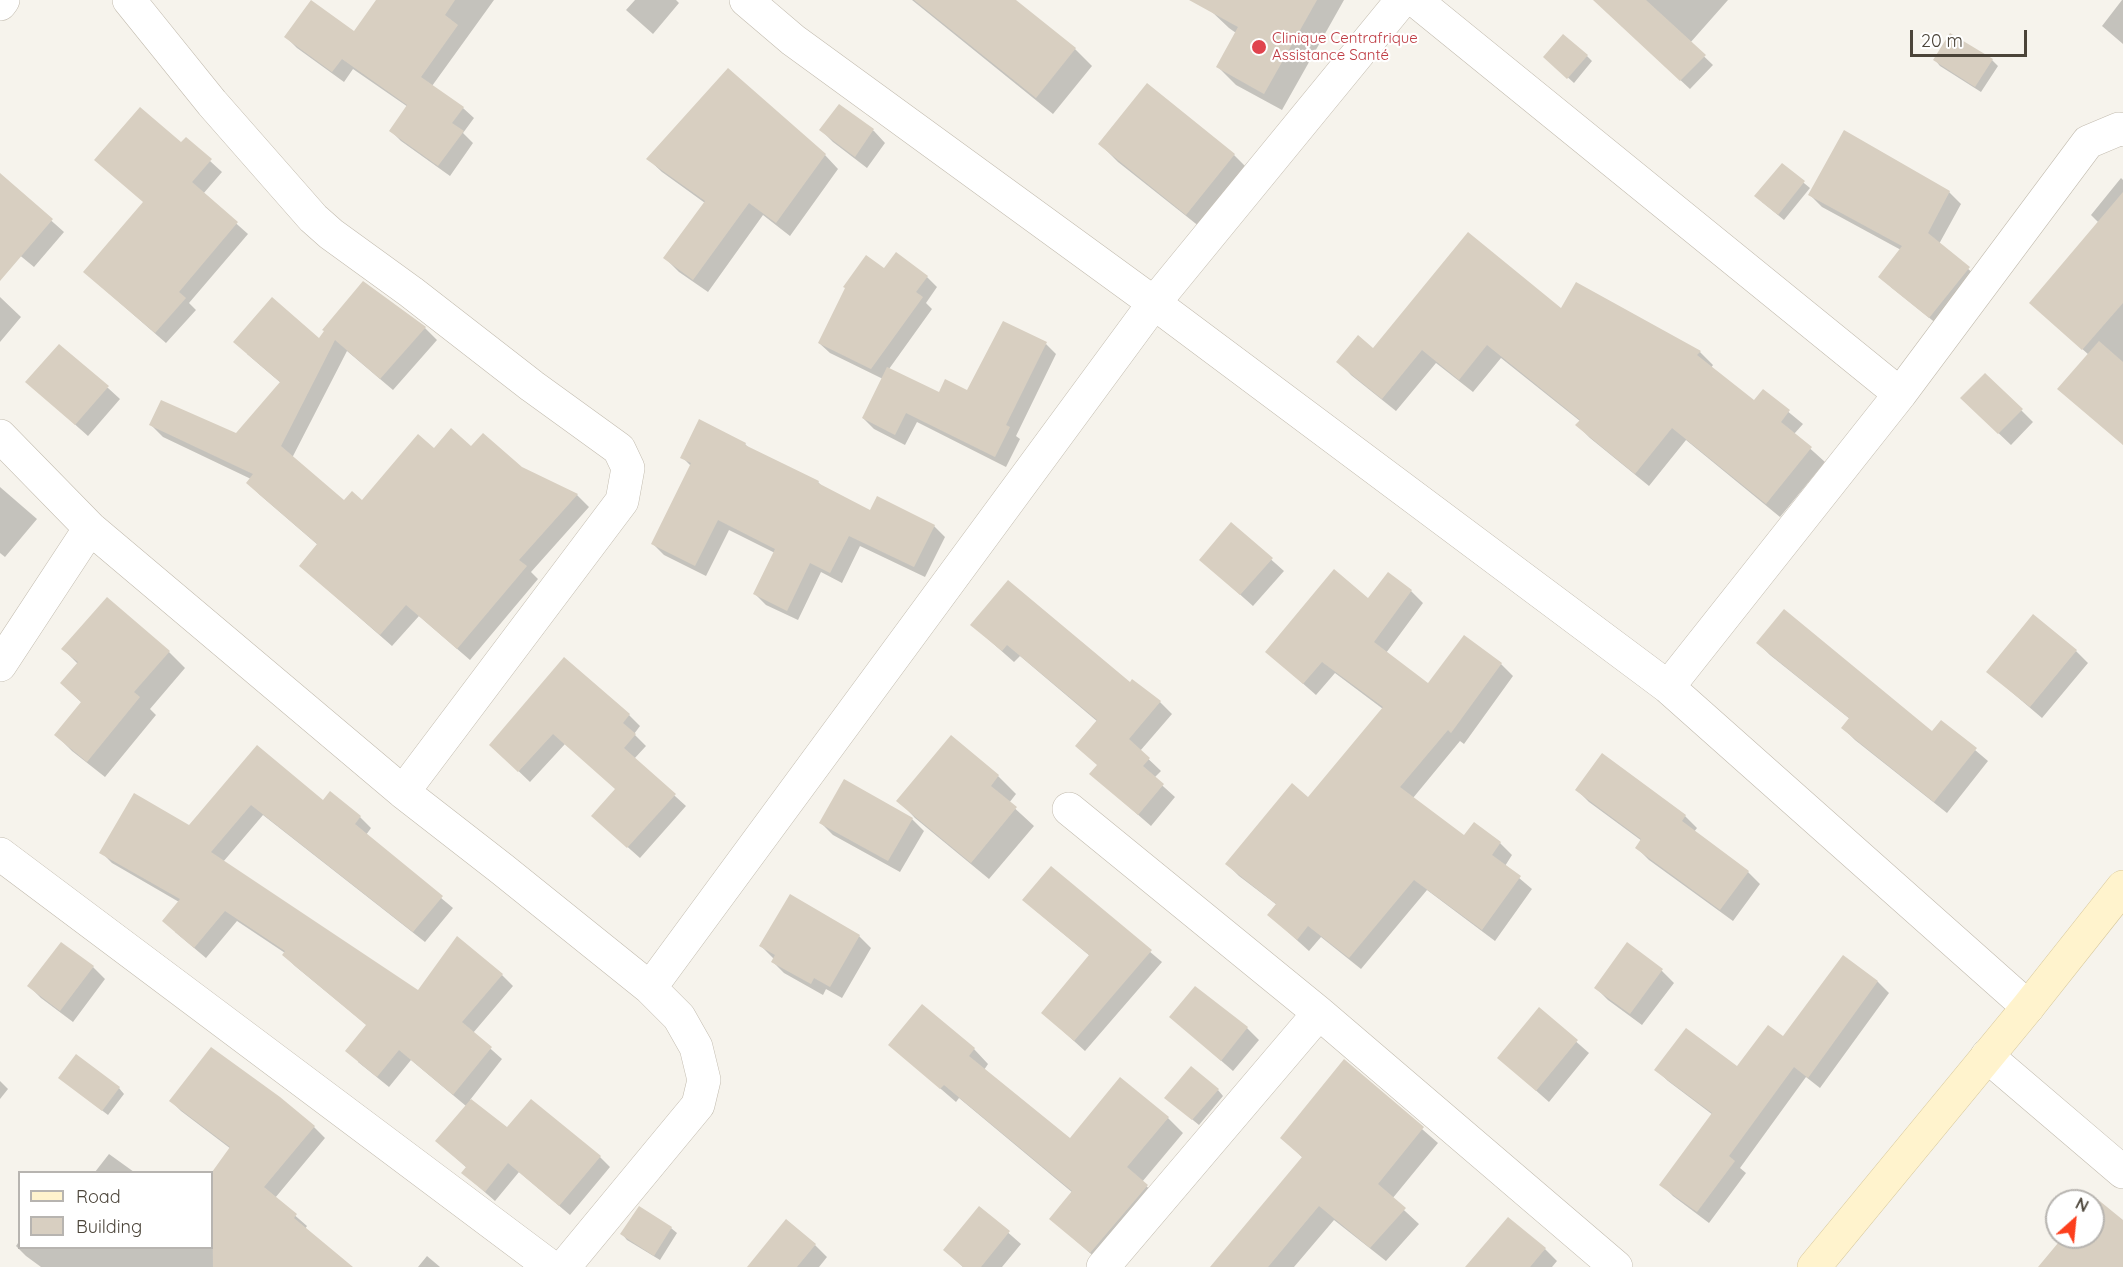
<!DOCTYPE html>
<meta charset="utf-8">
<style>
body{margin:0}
#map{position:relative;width:2123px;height:1267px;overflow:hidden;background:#f6f3ec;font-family:Quicksand,sans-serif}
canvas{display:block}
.legend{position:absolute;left:18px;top:1171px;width:195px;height:78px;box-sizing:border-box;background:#fff;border:2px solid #b7b4b0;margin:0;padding:8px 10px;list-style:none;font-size:18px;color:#4b4439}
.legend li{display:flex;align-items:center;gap:12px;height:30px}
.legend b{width:30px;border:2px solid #b7b4b0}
.north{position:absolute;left:2045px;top:1189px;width:60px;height:60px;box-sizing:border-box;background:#fff;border:2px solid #b7b4b0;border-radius:50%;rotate:27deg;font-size:16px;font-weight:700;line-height:24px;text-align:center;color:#4b4439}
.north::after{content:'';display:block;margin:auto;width:21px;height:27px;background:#fc3f1d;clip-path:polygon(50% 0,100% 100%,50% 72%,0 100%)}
.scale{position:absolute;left:1910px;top:30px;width:117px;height:27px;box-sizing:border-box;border:3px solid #4b4439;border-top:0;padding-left:8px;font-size:18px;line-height:21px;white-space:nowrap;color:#4b4439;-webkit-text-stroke:4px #fff;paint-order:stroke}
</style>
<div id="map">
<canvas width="2123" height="1267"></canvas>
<ul class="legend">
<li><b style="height:8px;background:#fff3cd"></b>Road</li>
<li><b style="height:16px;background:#d8cfc1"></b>Building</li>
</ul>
<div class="north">N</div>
<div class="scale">20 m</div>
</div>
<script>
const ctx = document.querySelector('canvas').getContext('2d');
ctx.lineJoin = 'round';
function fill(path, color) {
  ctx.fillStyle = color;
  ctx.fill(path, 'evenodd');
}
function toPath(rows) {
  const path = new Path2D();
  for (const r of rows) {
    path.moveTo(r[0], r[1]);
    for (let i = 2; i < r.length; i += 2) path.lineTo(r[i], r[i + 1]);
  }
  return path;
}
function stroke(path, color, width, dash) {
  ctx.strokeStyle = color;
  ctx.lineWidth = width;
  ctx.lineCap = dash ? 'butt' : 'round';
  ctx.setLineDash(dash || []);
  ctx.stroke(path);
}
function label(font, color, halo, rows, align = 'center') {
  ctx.font = font + ' Quicksand,sans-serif';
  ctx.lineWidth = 4.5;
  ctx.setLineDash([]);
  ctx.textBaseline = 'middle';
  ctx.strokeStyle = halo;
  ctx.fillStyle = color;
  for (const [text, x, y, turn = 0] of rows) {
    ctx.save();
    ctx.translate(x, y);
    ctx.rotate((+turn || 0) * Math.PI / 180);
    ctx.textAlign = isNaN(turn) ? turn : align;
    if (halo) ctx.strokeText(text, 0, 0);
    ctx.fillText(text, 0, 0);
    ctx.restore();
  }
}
fill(toPath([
 [378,0,494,0,432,86,463,108,474,118,463,133,473,143,450,176,401,141,391,131,408,107,353,69,344,82,297,48,286,37,354,33],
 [635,0,676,0,679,3,653,34,626,10],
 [912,0,1014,0,1075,49,1092,66,1053,114],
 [1210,0,1344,0,1282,110,1236,85,1218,67,1236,33,1229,28,1211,11],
 [1601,0,1728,0,1690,43,1713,65,1690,89,1607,12],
 [2122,0,2123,0,2123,44,2102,26],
 [1951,35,1992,60,1998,66,1981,92,1940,66,1935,60],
 [1587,56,1592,61,1574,83,1551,62],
 [1147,86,1234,155,1252,173,1205,231,1118,162,1100,144],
 [839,106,874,131,885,143,867,168,833,142,821,130],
 [186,139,222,172,203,194,248,234,189,303,196,310,166,343,97,283],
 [825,155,838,169,790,236,763,215,708,292,679,272,665,258,705,203,662,172,648,159],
 [1782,165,1810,188,1784,220,1762,202],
 [0,175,64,232,34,267,0,239],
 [2121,178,2123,180,2123,445,2089,355,2043,314,2099,223,2091,215],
 [1949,192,1961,204,1939,244,1981,280,1942,328,1892,288,1880,277,1901,250,1822,207,1810,195],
 [884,270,927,277,937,287,926,303,932,309,889,369,940,394,968,392,1046,344,1056,354,1016,436,1020,439,1006,467,917,422,905,445,874,429,863,418,883,379,830,353,819,343],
 [1576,284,1700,352,1713,365,1711,368,1755,402,1763,391,1803,424,1794,434,1825,462,1780,517,1686,440,1649,486,1590,438,1577,425,1580,421,1501,358,1473,392,1436,363,1396,411,1351,375,1338,361,1374,350,1562,310],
 [0,297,21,317,0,342],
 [425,328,437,340,393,390,347,351,292,458,344,502,362,502,435,450,472,448,522,468,577,495,589,507,531,572,538,579,470,660,419,616,392,646,313,577,318,545,260,495,248,483,251,479,163,437,151,425,236,435,281,383,247,354,319,340],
 [27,382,108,388,120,399,88,436],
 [1974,410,2021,410,2033,422,2011,445],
 [745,444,751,450,818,482,824,488,871,512,934,526,945,537,925,577,860,546,842,583,821,572,798,620,766,605,755,594,775,553,729,530,706,576,664,555,653,544,691,466,682,457],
 [0,487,37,519,5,557,0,553],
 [1231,524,1284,571,1253,606,1201,560],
 [1411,591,1423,603,1386,653,1429,685,1501,664,1513,676,1464,744,1460,741,1413,798,1465,837,1474,824,1500,843,1512,855,1505,866,1532,889,1495,941,1427,890,1361,969,1321,937,1309,951,1269,915,1277,905,1239,876,1227,864,1308,799,1383,709,1335,673,1316,695,1267,652,1369,600],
 [972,625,1130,684,1133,681,1160,702,1172,714,1140,751,1161,771,1154,778,1175,797,1151,826,1091,774,1098,766,1098,722,1020,656,1014,662],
 [1758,643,1932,734,1942,722,1988,761,1947,813,1855,740,1843,728,1850,719,1770,655],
 [63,649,169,652,185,668,150,709,156,715,105,777,72,751,56,735,82,703,62,683,78,664],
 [2076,651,2088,663,2042,718,1988,672],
 [629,715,640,726,634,734,646,746,634,759,686,806,640,858,605,827,617,789,565,744,530,782,491,745],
 [951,738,998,776,1016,794,1009,803,1034,826,989,879,915,818,898,800],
 [258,747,323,803,360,817,371,828,366,835,453,908,425,942,263,815,223,862,418,992,502,975,513,986,473,1033,502,1059,470,1100,507,1130,600,1157,610,1167,570,1215,519,1172,495,1201,463,1173,467,1168,437,1141,466,1106,411,1060,389,1087,358,1062,368,1026,295,966,284,955,285,953,237,921,206,958,175,932,179,902,112,863,101,852,190,827],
 [1577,790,1685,816,1697,828,1694,832,1748,872,1760,884,1733,921,1649,860,1637,848,1642,841,1589,802],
 [912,819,924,831,900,872,833,835,821,823],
 [1051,868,1162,962,1085,1051,1043,1013,1090,956,1035,910],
 [859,936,871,948,842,998,826,989,823,995,784,973,772,961,774,959,761,946],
 [1627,945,1662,971,1674,983,1642,1025,1608,1000,1596,988],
 [1843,957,1878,982,1889,993,1820,1088,1806,1077,1740,1168,1746,1173,1709,1223,1673,1196,1661,1184,1713,1115,1668,1081,1656,1070,1738,1068,1783,1038],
 [93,967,105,979,73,1022,41,998,29,986],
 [1539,1009,1589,1053,1549,1102,1499,1058],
 [1171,1017,1247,1028,1259,1040,1233,1071],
 [890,1045,974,1049,988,1064,984,1070,1070,1140,1120,1079,1168,1118,1183,1133,1142,1182,1162,1201,1106,1267,1051,1219,1073,1193,959,1098,956,1102],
 [1344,1061,1438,1143,1392,1199,1419,1224,1386,1261,1334,1220,1294,1267,1212,1267,1303,1158,1282,1138],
 [0,1081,8,1089,0,1099],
 [66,1083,119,1088,124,1094,108,1115],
 [1218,1090,1223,1096,1199,1125,1172,1103],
 [171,1101,314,1127,325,1138,275,1198,307,1226,305,1229,349,1267,41,1267,26,1256,16,1246,20,1240,20,1248,212,1248,212,1175,231,1149,181,1111],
 [109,1154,134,1172,95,1172],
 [980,1208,1021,1244,1002,1267,963,1267,945,1250],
 [671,1228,677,1233,660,1260,627,1240,622,1234],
 [815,1245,827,1257,819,1267,749,1267],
 [1545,1249,1557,1261,1552,1267,1476,1267],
 [427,1256,440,1267,418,1267]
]), '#0003');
fill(toPath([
 [311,0,354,31,376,0,455,0,445,15,458,25,421,77,464,107,452,123,464,131,438,166,389,131,407,105,342,59,332,72,284,37],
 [914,0,1016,0,1076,48,1036,98],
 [1189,0,1317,0,1264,94,1216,67,1238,27],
 [1593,0,1646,0,1706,55,1680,81],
 [1950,33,1993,59,1975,87,1933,60],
 [1563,34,1588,55,1567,79,1543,57],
 [728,68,826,154,776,223,749,203,693,280,663,258,705,201,646,159],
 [1147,83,1235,154,1186,215,1098,144],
 [839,104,874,129,855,157,819,130],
 [140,107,181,142,186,137,212,159,192,182,238,222,179,292,186,298,155,333,83,272,143,202,94,160],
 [1844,130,1950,191,1928,233,1970,267,1929,318,1878,277,1902,246,1808,195],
 [1782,163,1805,181,1778,215,1754,196],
 [0,173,53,219,0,281],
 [2123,192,2123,303,2082,350,2029,303],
 [1468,232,1561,308,1576,282,1701,351,1697,355,1754,400,1763,389,1790,410,1781,422,1812,447,1766,504,1672,428,1635,474,1575,425,1580,420,1487,345,1459,380,1422,350,1382,399,1336,362,1358,335,1373,348],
 [896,252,928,276,916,292,923,297,871,369,818,343,845,288,843,287,866,255,884,268],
 [363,281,426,327,380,379,335,340,281,446,344,500,352,491,362,500,418,434,434,448,451,428,471,446,483,433,522,467,578,494,519,560,527,566,457,649,406,605,380,635,299,566,317,544,246,483,253,474,149,425,161,400,236,433,280,382,233,342,272,297,319,338,324,331,322,330],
 [1003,321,1047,342,1006,425,1010,427,995,457,906,413,895,435,862,418,887,367,939,392,945,379,967,390],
 [2099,341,2123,362,2123,445,2057,389],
 [59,344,109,386,75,425,25,382],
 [1985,373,2023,409,1998,434,1960,398],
 [699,419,746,443,745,445,819,481,818,483,870,510,877,496,935,525,914,567,849,536,830,573,810,563,787,611,753,594,775,549,718,520,695,566,651,544,691,463,680,458],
 [1231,522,1273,558,1240,595,1199,560],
 [1334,569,1368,598,1388,572,1412,590,1374,642,1428,683,1464,635,1502,663,1451,733,1448,730,1400,787,1464,835,1474,822,1501,842,1492,855,1521,876,1482,930,1414,880,1349,958,1308,926,1297,940,1267,915,1276,904,1225,864,1292,783,1308,797,1383,707,1322,662,1303,684,1265,652],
 [1008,580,1130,682,1132,679,1161,701,1129,739,1150,758,1143,766,1164,784,1138,815,1089,774,1097,765,1075,746,1097,720,1007,645,1002,651,970,625],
 [107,597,170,651,134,692,140,697,87,762,54,735,81,702,60,683,78,662,61,649],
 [1784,609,1932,731,1941,720,1977,748,1934,802,1841,728,1849,718,1756,643],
 [2033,614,2077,650,2030,707,1986,672],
 [564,657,630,714,623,723,636,734,624,748,676,794,627,848,591,816,615,789,553,734,518,772,489,745],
 [951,735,999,775,991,786,1017,807,971,863,896,801],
 [257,745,323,800,330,791,361,816,355,824,443,896,413,932,251,805,211,852,418,990,457,936,503,974,462,1022,492,1047,453,1095,399,1050,377,1077,345,1051,366,1025,282,955,285,951,225,911,194,948,162,921,180,899,99,853,134,793,189,825],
 [1602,753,1686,815,1682,821,1749,871,1720,910,1635,848,1641,839,1575,790],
 [844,779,913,818,888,861,819,823],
 [1051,866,1152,950,1074,1041,1041,1013,1089,955,1022,900],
 [790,894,860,935,830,987,814,978,811,984,771,962,775,955,759,946],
 [61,942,94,966,60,1011,27,986],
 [1627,942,1663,969,1630,1014,1594,988],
 [1843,955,1878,981,1808,1078,1794,1067,1729,1156,1735,1161,1697,1212,1659,1185,1712,1113,1654,1070,1686,1028,1737,1066,1768,1025,1783,1036],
 [1195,986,1248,1027,1221,1061,1169,1017],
 [922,1004,975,1048,969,1056,1070,1138,1120,1077,1169,1117,1127,1167,1148,1185,1090,1253,1049,1219,1072,1191,944,1085,940,1089,888,1045],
 [1539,1007,1578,1040,1536,1091,1497,1058],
 [211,1047,280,1097,315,1126,264,1187,297,1214,294,1218,353,1267,213,1267,212,1172,230,1147,169,1101],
 [76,1054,120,1087,102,1111,58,1078],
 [1344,1059,1424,1127,1378,1184,1406,1208,1370,1248,1319,1206,1268,1267,1210,1267,1302,1157,1280,1138],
 [1191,1066,1219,1089,1192,1120,1164,1098],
 [471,1099,507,1127,531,1099,601,1156,559,1206,508,1163,485,1192,461,1173,466,1167,435,1141],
 [2096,1198,2123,1220,2123,1267,2038,1267,2063,1237,2093,1237,2093,1202],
 [639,1206,672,1227,654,1256,620,1234],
 [979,1206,1010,1231,981,1267,963,1267,943,1250],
 [1508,1217,1546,1248,1530,1267,1465,1267],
 [786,1219,816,1244,797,1267,747,1267]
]), '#d8cfc1');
const street = toPath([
 [129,0,212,103,313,218,331,234,411,292,532,386,619,449,628,468,622,501,403,792],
 [746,0,793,40,1154,303,1668,687,2028,1007],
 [1415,0,1900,394],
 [0,4,3,0],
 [0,436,90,528,403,792,502,869,650,988,679,1017,696,1047,704,1080,698,1105,564,1267],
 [0,665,90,528],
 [1668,687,1900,394,2088,142,2119,129,2123,130],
 [1069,809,1319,1013,1616,1267],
 [0,854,551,1267],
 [650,988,1154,303,1402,0],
 [1987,1056,2123,1172],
 [1103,1267,1319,1013]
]);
const secondary = toPath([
 [1814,1267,2028,1007,2123,887]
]);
stroke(street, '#c2bbae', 34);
stroke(secondary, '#d6c79b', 34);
stroke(street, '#fff', 33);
stroke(secondary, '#fff3cd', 33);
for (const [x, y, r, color] of [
 [1259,47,8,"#e0444e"]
]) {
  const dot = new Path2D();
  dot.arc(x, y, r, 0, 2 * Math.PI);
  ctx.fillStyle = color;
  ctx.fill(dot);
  stroke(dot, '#fff', 2);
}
label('15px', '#be3a42', '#fff', [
 ["Clinique Centrafrique",1272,38],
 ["Assistance Santé",1272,55]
], 'left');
</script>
